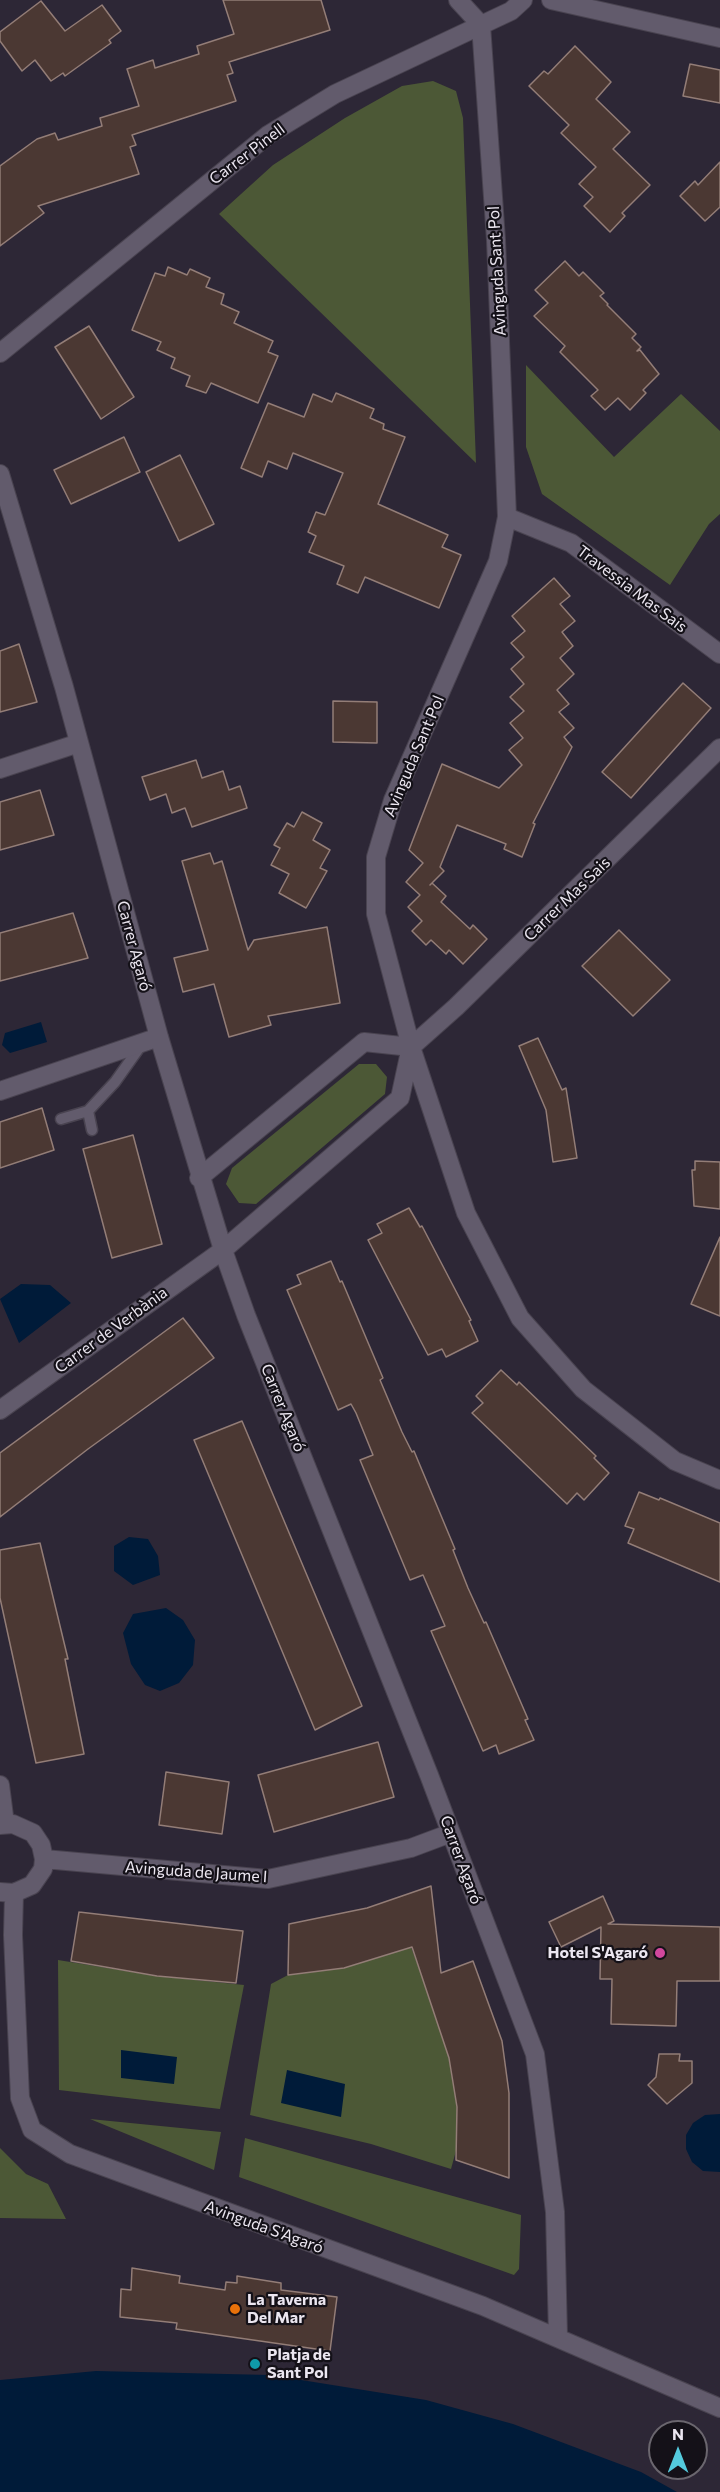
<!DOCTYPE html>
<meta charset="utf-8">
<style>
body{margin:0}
#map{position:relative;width:720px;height:2492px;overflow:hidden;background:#2d2736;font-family:Commissioner,sans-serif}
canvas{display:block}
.north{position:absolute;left:648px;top:2420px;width:60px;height:60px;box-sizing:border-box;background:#141118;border:2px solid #6a666e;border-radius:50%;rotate:0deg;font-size:16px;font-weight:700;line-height:24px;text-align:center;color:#ebe6f0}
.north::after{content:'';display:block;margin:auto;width:21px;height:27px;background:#54cadd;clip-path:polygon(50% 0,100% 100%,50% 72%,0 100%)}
</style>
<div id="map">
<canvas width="720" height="2492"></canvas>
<div class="north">N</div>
</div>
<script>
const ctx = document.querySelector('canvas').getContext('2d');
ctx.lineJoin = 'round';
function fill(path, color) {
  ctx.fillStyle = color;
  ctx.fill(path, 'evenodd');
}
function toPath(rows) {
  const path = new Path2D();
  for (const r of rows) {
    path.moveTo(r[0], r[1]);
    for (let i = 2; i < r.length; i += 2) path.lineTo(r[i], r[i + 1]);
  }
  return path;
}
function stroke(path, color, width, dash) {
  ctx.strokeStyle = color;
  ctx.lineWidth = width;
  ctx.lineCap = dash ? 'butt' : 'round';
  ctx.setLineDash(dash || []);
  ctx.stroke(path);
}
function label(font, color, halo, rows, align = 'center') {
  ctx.font = font + ' Commissioner,sans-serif';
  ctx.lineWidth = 4.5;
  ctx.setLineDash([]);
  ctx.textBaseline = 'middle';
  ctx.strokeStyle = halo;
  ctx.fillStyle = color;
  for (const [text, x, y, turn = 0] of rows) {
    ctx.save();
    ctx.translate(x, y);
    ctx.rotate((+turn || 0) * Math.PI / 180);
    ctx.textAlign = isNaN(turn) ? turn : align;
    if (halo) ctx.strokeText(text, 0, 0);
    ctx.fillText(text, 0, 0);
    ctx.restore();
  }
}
fill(toPath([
 [433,81,456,91,463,118,476,463,219,214,273,165,345,118,402,86],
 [526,365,614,457,681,394,720,431,720,514,709,524,670,585,542,494,526,447],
 [359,1064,376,1064,387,1077,385,1094,256,1204,239,1203,226,1184,232,1168],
 [411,1947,435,2012,449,2058,457,2107,457,2147,451,2169,371,2144,250,2115,271,1984,288,1975,344,1968],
 [58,1960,157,1976,244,1985,220,2109,59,2090],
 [90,2119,221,2132,214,2170],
 [245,2138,521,2215,519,2269,514,2275,239,2177],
 [0,2148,26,2174,48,2184,66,2219,0,2218]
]), '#4c5836');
fill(toPath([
 [41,1022,47,1042,10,1053,2,1045,5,1033],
 [21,1284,50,1285,71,1303,19,1343,0,1299],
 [129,1537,148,1539,158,1556,160,1575,133,1585,114,1571,114,1546],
 [166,1608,183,1620,195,1640,193,1665,179,1683,160,1691,145,1685,131,1664,123,1633,133,1614],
 [121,2050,177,2057,174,2084,121,2078],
 [287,2070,345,2084,341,2117,281,2103],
 [720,2114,720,2172,703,2171,692,2162,686,2149,686,2135,693,2123,705,2115],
 [96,2371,270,2375,426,2400,513,2424,641,2472,677,2492,0,2492,0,2380]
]), '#001b39');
const building = toPath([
 [223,0,321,0,330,30,229,62,233,73,227,75,236,101,132,135,136,145,130,147,139,174,38,206,44,213,0,246,0,166,37,139,55,133,58,140,102,126,100,118,139,106,127,69,153,60,155,68,199,54,197,46,234,34,223,0],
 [41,1,65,31,102,5,121,31,109,40,111,43,65,76,63,73,51,81,35,60,22,71,0,41,0,32,41,1],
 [575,46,611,82,596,99,630,132,613,149,650,185,622,213,625,216,610,232,584,206,593,197,579,184,596,167,561,133,569,125,529,86,544,71,548,74,575,46],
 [690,64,720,70,720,103,683,96,690,64],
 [720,162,720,207,705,221,680,196,695,181,698,185,720,162],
 [565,261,579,276,583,272,604,293,600,296,608,304,607,305,636,334,632,338,641,347,637,351,640,350,659,374,643,390,646,393,630,410,618,398,605,410,591,396,598,390,560,352,565,346,534,316,548,303,535,290,565,261],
 [168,267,187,275,190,269,210,278,206,287,224,294,221,304,239,312,234,323,273,341,268,352,278,356,258,403,211,383,206,393,186,386,190,376,171,368,175,358,157,350,161,342,132,330,155,273,165,276,168,267],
 [89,326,134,397,101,419,55,347,89,326],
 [336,393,374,409,370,418,384,424,383,429,405,437,378,504,448,535,442,547,461,555,439,608,365,577,358,593,337,584,344,566,309,552,316,536,308,532,316,512,325,515,343,473,293,453,287,469,268,461,262,477,241,468,268,403,304,417,313,394,332,402,336,393],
 [124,437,140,472,71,504,54,470,124,437],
 [180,455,214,524,179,541,146,472,180,455],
 [554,578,570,596,560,604,575,621,562,632,573,646,560,658,574,674,557,690,569,704,559,712,574,728,564,737,572,747,533,823,535,824,522,857,504,849,506,844,457,825,440,867,444,871,430,885,432,883,446,896,441,902,470,929,473,925,487,939,463,964,449,950,446,954,431,940,426,945,412,931,422,921,408,907,420,895,406,882,423,863,409,850,442,764,499,788,522,765,509,750,523,738,510,723,524,711,510,697,524,684,511,669,524,657,511,643,525,631,512,616,554,578],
 [19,644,37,702,0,712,0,651,19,644],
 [683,683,711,708,631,798,602,772,683,683],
 [333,701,377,702,377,743,333,742,333,701],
 [196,760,202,778,223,771,229,790,240,786,247,808,192,827,185,808,172,813,166,794,150,800,142,777,196,760],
 [40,790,54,835,0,850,0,802,40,790],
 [302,812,322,823,313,840,330,850,320,868,327,871,306,908,279,893,289,874,271,865,280,848,274,845,287,823,294,827,302,812],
 [210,853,214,864,222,861,248,950,254,940,327,927,340,1003,268,1016,271,1025,229,1037,214,984,183,992,174,958,208,950,182,861,210,853],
 [73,913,88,958,0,981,0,933,73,913],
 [619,930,670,980,633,1016,582,966,619,930],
 [538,1038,562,1090,566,1088,577,1158,553,1162,546,1110,519,1046,538,1038],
 [42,1108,54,1150,0,1168,0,1122,42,1108],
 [133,1135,162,1244,112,1258,83,1149,133,1135],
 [695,1161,720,1162,720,1209,694,1206,692,1170,695,1170,695,1161],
 [409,1208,420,1227,422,1226,471,1320,469,1321,478,1341,446,1357,442,1349,428,1355,368,1240,382,1233,377,1224,409,1208],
 [720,1237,720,1316,691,1304,720,1237],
 [331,1261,340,1282,342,1281,383,1378,380,1380,402,1432,412,1452,414,1451,455,1549,453,1550,468,1588,484,1623,486,1622,528,1719,525,1720,534,1740,499,1754,496,1745,483,1751,431,1631,445,1626,423,1575,410,1580,360,1460,373,1455,356,1413,351,1404,338,1410,287,1290,301,1284,297,1275,331,1261],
 [183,1318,214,1358,88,1449,0,1517,0,1453,183,1318],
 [501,1370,517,1385,519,1382,596,1456,594,1458,609,1473,584,1500,577,1493,567,1504,472,1413,483,1403,476,1396,501,1370],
 [242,1421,362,1706,315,1730,194,1440,242,1421],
 [639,1492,659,1500,660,1498,720,1523,720,1582,628,1543,634,1529,625,1526,639,1492],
 [40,1543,68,1659,65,1659,84,1754,36,1763,0,1598,0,1550,40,1543],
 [378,1742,394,1797,274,1832,258,1775,378,1742],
 [166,1772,229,1782,222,1834,159,1825,166,1772],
 [431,1886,441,1973,473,1961,502,2041,509,2093,509,2178,456,2160,457,2107,449,2058,412,1947,344,1968,288,1975,289,1924,367,1908,431,1886],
 [603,1896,614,1921,608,1924,720,1927,720,1981,677,1981,676,2026,611,2024,612,1979,600,1979,601,1927,561,1947,549,1922,603,1896],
 [79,1912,243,1931,236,1983,157,1976,71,1961,79,1912],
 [659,2054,680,2054,679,2061,692,2061,692,2083,667,2104,648,2085,656,2077,659,2054],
 [132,2268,180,2276,179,2283,225,2290,226,2282,237,2283,237,2276,281,2283,281,2290,337,2297,330,2351,176,2329,177,2323,120,2317,121,2289,131,2290,132,2268]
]);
fill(building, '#4b3833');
stroke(building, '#937d77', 1.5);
const lane = toPath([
 [88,1111,92,1130],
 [61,1119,88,1111,115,1082,142,1044]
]);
const street = toPath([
 [458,0,481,25,496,240,507,517,498,561,393,800,376,857,376,914,411,1047,466,1213,520,1318,583,1389,675,1461,720,1480],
 [551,0,720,38],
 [0,353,268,135,335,94,511,11,523,0],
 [0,474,64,687,159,1037,223,1250,246,1315,429,1775,535,2054,555,2212,558,2336],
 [507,517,571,543,720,654],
 [0,769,79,743],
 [0,1091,159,1037],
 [199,1178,364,1042,411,1047],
 [0,1410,223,1250,400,1098,411,1047,456,1007,720,748],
 [0,1785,5,1824],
 [0,1825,13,1824,33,1833,41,1845,44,1859,43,1869,32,1885,14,1893,0,1892],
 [44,1859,268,1879,411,1848,451,1833],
 [14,1893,13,1935,20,2098,32,2130,70,2154,483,2306,720,2408]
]);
stroke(lane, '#494350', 13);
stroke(street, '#494350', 20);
stroke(lane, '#625b6c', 10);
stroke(street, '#625b6c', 18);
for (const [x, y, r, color] of [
 [660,1953,6,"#d1479c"],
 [235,2309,6,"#e8710a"],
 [255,2364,6,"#0f9aa8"]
]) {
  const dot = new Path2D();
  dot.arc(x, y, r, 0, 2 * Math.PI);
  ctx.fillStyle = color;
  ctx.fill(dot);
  stroke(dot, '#141118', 2);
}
label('16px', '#ebe6f0', '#141118', [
 ["Carrer Pinell",247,154,-37],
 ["Avinguda Sant Pol",497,271,-93],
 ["Travessia Mas Sais",632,589,37],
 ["Avinguda Sant Pol",414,756,-67],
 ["Carrer Mas Sais",567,899,-44],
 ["Carrer Agaró",134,946,75],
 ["Carrer de Verbània",111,1330,-36],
 ["Carrer Agaró",283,1408,68],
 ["Carrer Agaró",461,1860,70],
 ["Avinguda de Jaume I",196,1872,4],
 ["Avinguda S'Agaró",264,2227,20]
]);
label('bold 16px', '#ebe6f0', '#141118', [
 ["Hotel S'Agaró",648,1953,"right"],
 ["La Taverna",247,2300],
 ["Del Mar",247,2318],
 ["Platja de",267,2355],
 ["Sant Pol",267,2373]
], 'left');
</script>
